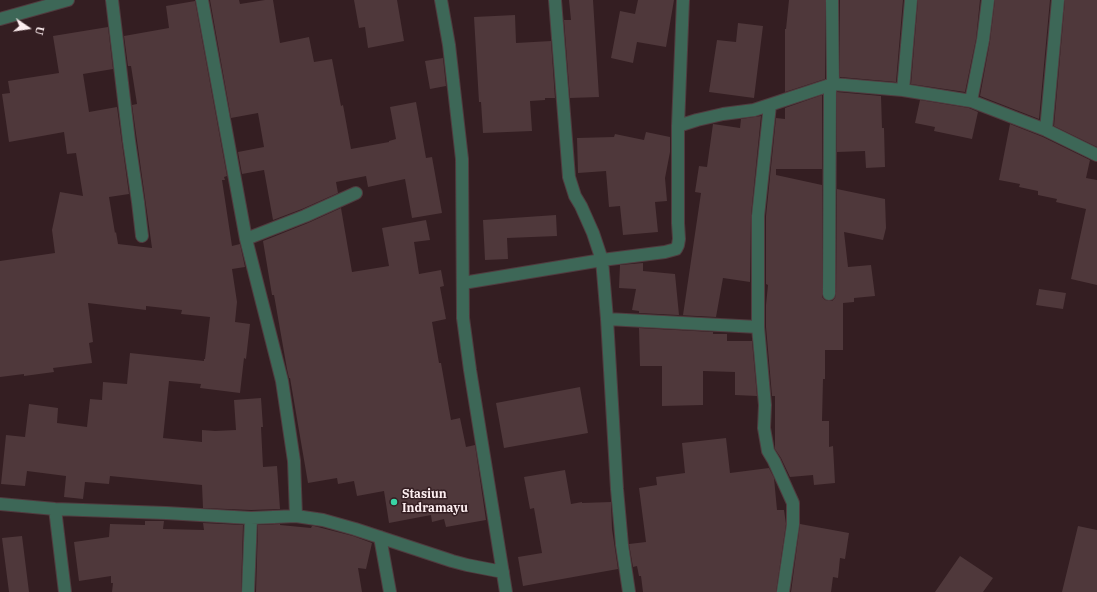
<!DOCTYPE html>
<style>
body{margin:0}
#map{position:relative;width:1097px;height:592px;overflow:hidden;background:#341e22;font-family:"IBM Plex Serif",serif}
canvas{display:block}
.north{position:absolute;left:8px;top:8px;width:40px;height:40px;-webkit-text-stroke:3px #341e22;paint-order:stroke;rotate:103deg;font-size:11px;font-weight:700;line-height:16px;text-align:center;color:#fcedef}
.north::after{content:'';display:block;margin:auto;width:14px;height:18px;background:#fcedef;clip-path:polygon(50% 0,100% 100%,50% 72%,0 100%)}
</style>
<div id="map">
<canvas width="1097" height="592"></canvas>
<div class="north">U</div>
</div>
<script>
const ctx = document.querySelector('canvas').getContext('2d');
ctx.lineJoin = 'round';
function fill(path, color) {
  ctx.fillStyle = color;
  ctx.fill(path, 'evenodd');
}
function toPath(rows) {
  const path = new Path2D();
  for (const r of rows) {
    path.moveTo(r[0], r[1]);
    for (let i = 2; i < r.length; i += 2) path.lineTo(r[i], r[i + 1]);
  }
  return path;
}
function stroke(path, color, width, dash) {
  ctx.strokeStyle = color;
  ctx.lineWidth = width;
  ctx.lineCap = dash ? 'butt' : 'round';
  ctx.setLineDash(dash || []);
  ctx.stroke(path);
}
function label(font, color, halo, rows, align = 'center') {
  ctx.font = font + ' "IBM Plex Serif",serif';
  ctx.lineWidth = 3;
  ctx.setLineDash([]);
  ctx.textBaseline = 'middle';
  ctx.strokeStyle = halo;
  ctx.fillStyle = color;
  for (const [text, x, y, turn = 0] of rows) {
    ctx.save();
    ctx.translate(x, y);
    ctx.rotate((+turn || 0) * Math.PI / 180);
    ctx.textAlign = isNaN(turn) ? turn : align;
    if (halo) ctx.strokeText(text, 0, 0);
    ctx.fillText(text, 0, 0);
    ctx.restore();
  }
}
fill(toPath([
 [210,0,239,0,240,4,265,0,273,0,280,43,309,37,314,62,332,59,341,106,343,105,351,149,389,142,389,141,396,139,390,107,416,102,426,158,432,157,442,213,412,218,405,179,368,187,366,176,336,182,338,193,302,209,273,220,264,170,242,174,238,152,264,147,258,113,231,118],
 [354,0,397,0,404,41,368,48,365,27,359,28],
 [569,0,593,0,599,97,570,98,564,20,571,20],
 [638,0,674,0,666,47,637,42,633,63,611,58,620,11,635,14],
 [789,0,825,0,825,79,785,92,785,29,786,29],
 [840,0,903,0,896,82,840,77],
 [918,0,980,0,976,39,965,92,911,84],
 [995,0,1050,0,1039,119,980,96,990,41],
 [1065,0,1097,0,1097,147,1054,126],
 [195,1,227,176,224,177,225,180,222,180,232,246,240,244,245,267,232,269,237,302,235,322,250,324,246,359,244,358,240,393,200,388,201,384,169,381,163,438,202,442,202,430,215,431,236,430,234,400,261,398,263,427,261,427,263,467,277,466,280,509,251,510,203,508,202,485,110,476,109,484,85,482,83,499,64,497,66,476,27,471,25,486,1,484,6,435,25,437,29,404,58,408,57,423,87,427,90,399,102,400,103,382,127,384,130,353,204,361,204,359,205,359,210,317,181,314,182,310,146,306,146,310,88,303,93,342,89,343,92,363,53,368,54,372,24,376,24,374,0,377,0,261,55,253,52,230,60,192,83,196,76,153,67,154,64,132,9,142,2,94,10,93,8,81,59,73,53,36,108,27,113,69,83,74,89,112,117,107,129,194,109,197,115,233,116,232,118,244,152,248,132,105,137,104,131,66,128,66,124,36,169,28,166,6],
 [515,15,516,43,551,41,555,98,545,98,545,100,530,101,532,131,483,133,481,102,479,102,474,17],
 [738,23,763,26,754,98,709,92,717,40,736,42],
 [443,58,446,86,430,89,425,61],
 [837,92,881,96,882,128,884,128,885,167,866,168,865,151,837,152],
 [822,95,822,169,776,169,776,175,822,185,822,297,825,300,829,301,832,301,835,298,836,294,837,189,885,199,886,228,883,240,844,232,848,267,871,265,875,296,854,298,854,302,843,303,843,350,825,350,825,379,823,379,822,421,829,421,829,447,833,446,835,483,814,485,813,475,790,477,781,458,775,449,775,396,772,396,766,327,766,305,768,285,766,284,766,216,776,118,785,119,785,108],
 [920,100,969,108,978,112,972,139,934,131,935,127,915,123],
 [761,116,751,215,750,282,723,278,716,317,639,313,639,311,632,310,636,289,619,288,620,265,643,263,643,271,675,274,679,315,683,315,701,193,695,192,699,166,707,167,713,124,740,128,741,119],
 [1010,124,1043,137,1090,160,1086,178,1097,180,1097,285,1071,279,1086,209,1056,202,1057,199,1038,195,1038,191,1019,187,1020,184,999,180],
 [646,132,670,137,670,152,665,178,667,201,655,202,658,232,623,235,620,206,609,207,606,171,578,173,577,138,614,137,615,134,644,140],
 [341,208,352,272,389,266,382,228,426,220,430,240,414,242,419,274,441,270,444,286,440,287,446,319,432,322,439,363,441,363,451,420,460,418,466,447,475,445,486,520,446,527,444,519,432,522,431,515,389,523,384,491,357,496,354,481,338,484,337,478,308,483,290,378,289,378,287,369,274,295,272,295,263,241,308,223],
 [556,215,557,236,507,238,508,259,485,260,483,220],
 [1039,289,1066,293,1063,309,1036,305],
 [639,328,713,332,713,334,727,334,727,341,752,341,757,396,735,395,735,372,703,371,703,405,662,406,662,366,640,366],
 [580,387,588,433,504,448,496,403],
 [726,438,730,473,769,468,774,478,777,510,784,510,786,524,776,592,643,592,641,576,639,576,637,566,633,567,629,544,646,542,639,488,657,485,656,477,685,473,682,443],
 [565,470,571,504,582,502,582,503,611,502,612,529,618,569,523,586,518,557,542,553,534,508,530,509,524,477],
 [145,521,164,521,163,529,204,530,203,523,243,525,241,592,112,592,113,583,111,583,111,576,79,581,74,542,109,537,110,524,145,525],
 [280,524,280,525,311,528,312,526,314,526,353,536,372,543,366,569,358,568,362,592,256,592,258,525],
 [800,524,849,533,845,559,840,558,838,578,833,577,831,592,791,592],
 [1078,526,1097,530,1097,592,1062,592],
 [22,536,29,592,9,592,2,538],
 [960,556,993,578,983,592,935,592]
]), '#4f383b');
const minor = toPath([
 [112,0,129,141,138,202,142,236],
 [202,0,246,239,282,381,294,461,296,516],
 [441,0,449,45,462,159,463,318,470,370,506,592],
 [555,0,569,177,575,196,581,206,593,233,602,260,607,319,617,489,622,545,629,592],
 [832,0,833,84],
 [0,19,68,0],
 [903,90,911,0],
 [971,101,983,40,988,0],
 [770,105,758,216,758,327,765,405,764,428,768,451,774,461,793,503,793,525,783,592],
 [678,126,683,0],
 [1046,130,1058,0],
 [246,239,305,216,356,193],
 [463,283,602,260,665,252,676,249,678,245,679,239,678,223,678,126,697,120,723,114,754,110,833,84,903,90,971,101,1046,130,1097,155],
 [829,294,830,85],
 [607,319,758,327],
 [0,504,55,509,166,513,251,518,296,516,323,520,355,529,452,561,467,565,503,572],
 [55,509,65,592],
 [380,537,390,592],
 [248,592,251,518]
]);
stroke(minor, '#503b3f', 14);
stroke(minor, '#3d6757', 12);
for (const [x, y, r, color] of [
 [394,502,4,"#39d4a5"]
]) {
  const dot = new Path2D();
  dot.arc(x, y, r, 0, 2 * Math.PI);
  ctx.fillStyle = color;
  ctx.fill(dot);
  stroke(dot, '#341e22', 1.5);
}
label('bold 12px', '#fcedef', '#341e22', [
 ["Stasiun",402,495],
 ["Indramayu",402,509]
], 'left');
</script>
